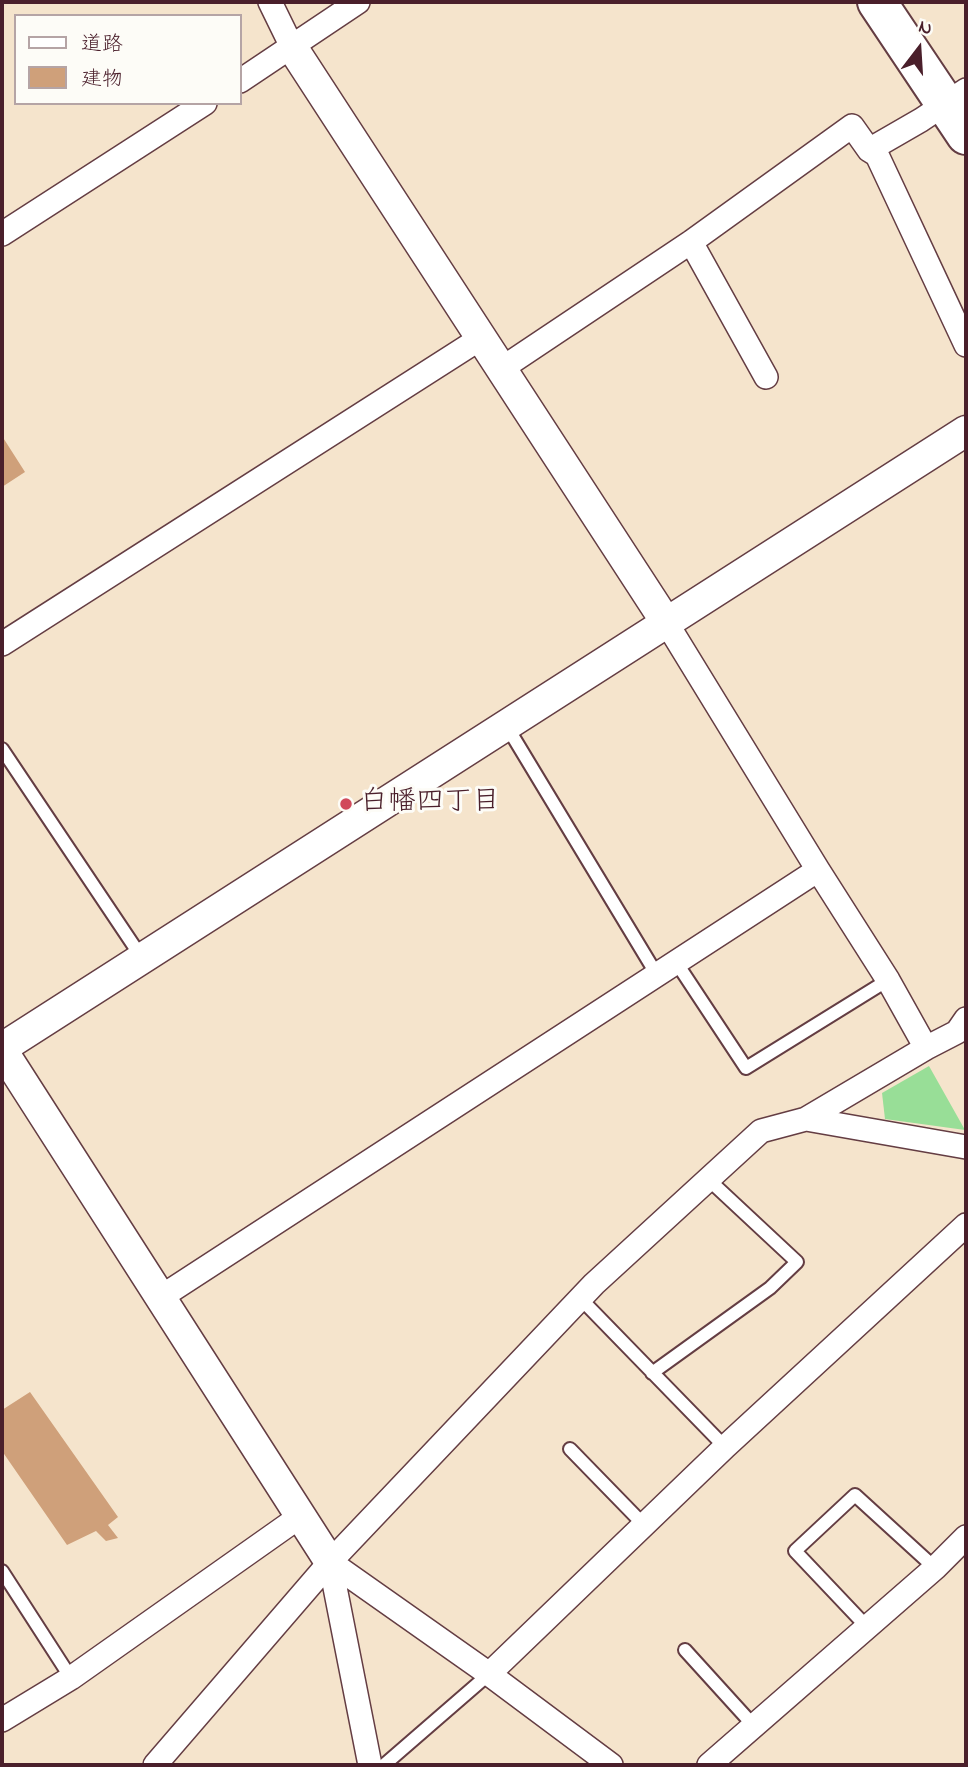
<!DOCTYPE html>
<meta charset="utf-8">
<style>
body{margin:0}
#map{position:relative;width:968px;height:1767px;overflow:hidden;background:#f5e4cc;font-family:"Indie Flower","Klee One",sans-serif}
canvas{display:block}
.frame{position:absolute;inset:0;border:4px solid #4a1f2b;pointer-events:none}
.legend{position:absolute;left:14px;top:14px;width:228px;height:91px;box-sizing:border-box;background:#fdfcf7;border:2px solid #b5a4a5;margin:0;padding:9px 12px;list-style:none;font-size:21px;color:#4a1f2b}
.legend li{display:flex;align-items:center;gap:14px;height:35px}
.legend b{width:35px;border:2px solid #b5a4a5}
.north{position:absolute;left:884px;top:14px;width:70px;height:70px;-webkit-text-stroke:5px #fdfcf7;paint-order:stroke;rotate:17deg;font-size:19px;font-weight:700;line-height:28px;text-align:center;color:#4a1f2b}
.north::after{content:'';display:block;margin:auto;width:24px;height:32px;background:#4a1f2b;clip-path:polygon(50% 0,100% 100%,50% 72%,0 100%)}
</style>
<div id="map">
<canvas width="968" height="1767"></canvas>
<div class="frame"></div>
<ul class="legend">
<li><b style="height:9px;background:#fff"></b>道路</li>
<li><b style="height:19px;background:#cfa07a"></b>建物</li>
</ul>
<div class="north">N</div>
</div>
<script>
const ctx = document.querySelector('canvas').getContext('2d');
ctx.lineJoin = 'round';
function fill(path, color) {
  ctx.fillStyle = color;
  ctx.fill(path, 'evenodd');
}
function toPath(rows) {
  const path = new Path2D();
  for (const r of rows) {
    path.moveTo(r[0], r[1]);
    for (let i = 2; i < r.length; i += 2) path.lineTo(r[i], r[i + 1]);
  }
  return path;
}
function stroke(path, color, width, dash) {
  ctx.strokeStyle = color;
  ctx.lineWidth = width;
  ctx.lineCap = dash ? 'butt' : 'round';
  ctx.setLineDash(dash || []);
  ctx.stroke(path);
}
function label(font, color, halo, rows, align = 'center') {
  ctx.font = font + ' "Indie Flower","Klee One",sans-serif';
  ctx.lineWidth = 6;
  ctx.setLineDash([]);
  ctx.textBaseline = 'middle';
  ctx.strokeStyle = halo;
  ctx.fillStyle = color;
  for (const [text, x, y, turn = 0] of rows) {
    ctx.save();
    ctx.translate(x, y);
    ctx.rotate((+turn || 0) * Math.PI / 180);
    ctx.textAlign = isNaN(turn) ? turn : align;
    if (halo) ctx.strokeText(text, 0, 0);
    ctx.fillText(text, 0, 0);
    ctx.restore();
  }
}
fill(toPath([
 [929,1066,965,1130,885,1119,882,1093]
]), '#98de97');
fill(toPath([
 [2,436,25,472,2,487],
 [30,1392,118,1517,108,1525,118,1538,106,1541,96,1531,67,1545,2,1451,2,1410]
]), '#cfa07a');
const service = toPath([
 [506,725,657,975],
 [2,749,142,958],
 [676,962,746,1068,888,980],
 [580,1298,725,1447],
 [652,1373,770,1288,797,1262,708,1179],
 [570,1449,644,1525],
 [2,1571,71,1678],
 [867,1627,795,1551,855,1495,935,1568],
 [685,1650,754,1726],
 [384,1765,489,1674]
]);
const minor = toPath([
 [270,2,292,47],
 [240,81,358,2],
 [869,150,921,120,966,90],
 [2,234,205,103],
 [691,242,766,377],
 [501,369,691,242,852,126,869,150,877,155,966,345],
 [2,644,481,338],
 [926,1048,957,1032,966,1019],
 [806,1119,966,1147],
 [161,1297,818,870],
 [330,1562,489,1674,611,1765],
 [330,1562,370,1765],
 [489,1674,725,1447,966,1225],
 [2,1720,71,1678,302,1515],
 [155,1765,330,1562,594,1284,761,1131,806,1119,926,1048,888,980,818,870,666,622],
 [709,1765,935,1568,966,1537]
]);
const tertiary = toPath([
 [292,47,666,622],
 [2,1048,966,431],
 [2,1050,330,1562]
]);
const trunk = toPath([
 [877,2,966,135]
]);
stroke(service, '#643d43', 16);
stroke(minor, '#643d43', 26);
stroke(tertiary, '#643d43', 33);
stroke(trunk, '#643d43', 42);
stroke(service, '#fff', 12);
stroke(minor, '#fff', 23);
stroke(tertiary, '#fff', 30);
stroke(trunk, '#fff', 38);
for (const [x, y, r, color] of [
 [346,804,7,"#d1495b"]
]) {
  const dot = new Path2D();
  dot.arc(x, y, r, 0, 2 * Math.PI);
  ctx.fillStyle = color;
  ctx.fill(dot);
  stroke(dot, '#fdfcf7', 2.5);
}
label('28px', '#4a1f2b', '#fdfcf7', [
 ["白幡四丁目",360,804]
], 'left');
</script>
